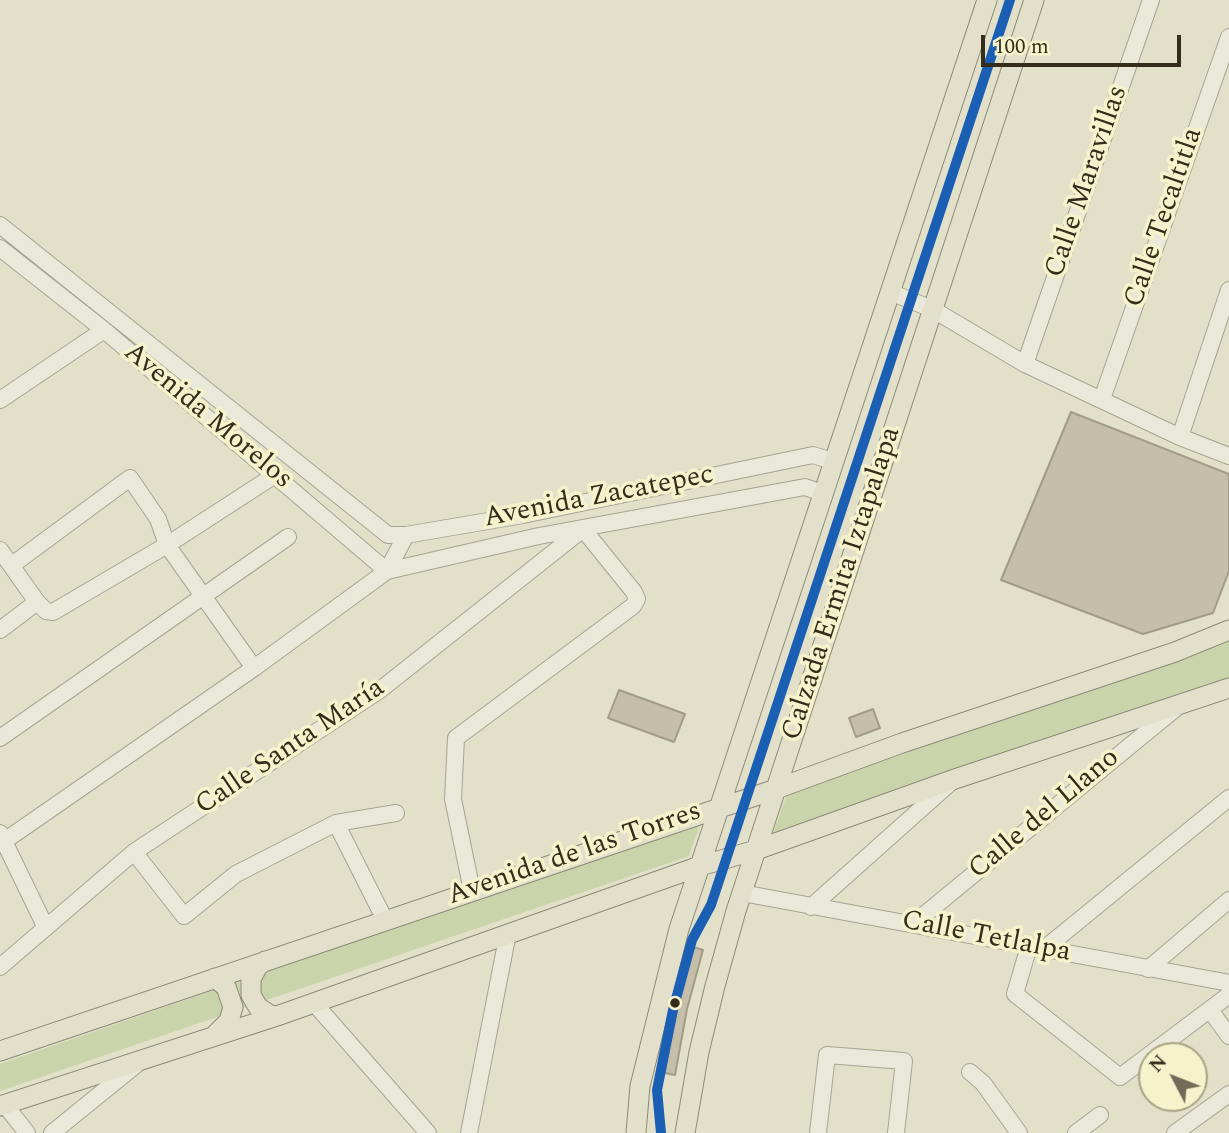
<!DOCTYPE html>
<meta charset="utf-8">
<style>
body{margin:0}
#map{position:relative;width:1229px;height:1133px;overflow:hidden;background:#e2e0c8;font-family:Spectral,serif}
canvas{display:block}
.north{position:absolute;left:1138px;top:1042px;width:70px;height:70px;box-sizing:border-box;background:#f5f3cc;border:2px solid #a8a485;border-radius:50%;rotate:312deg;font-size:19px;font-weight:700;line-height:28px;text-align:center;color:#342d1b}
.north::after{content:'';display:block;margin:auto;width:24px;height:32px;background:#716c58;clip-path:polygon(50% 0,100% 100%,50% 72%,0 100%)}
.scale{position:absolute;left:981px;top:35px;width:200px;height:32px;box-sizing:border-box;border:4px solid #342d1b;border-top:0;padding-left:9px;font-size:21px;line-height:24px;white-space:nowrap;color:#342d1b;-webkit-text-stroke:5px #f5f3cc;paint-order:stroke}
</style>
<div id="map">
<canvas width="1229" height="1133"></canvas>
<div class="north">N</div>
<div class="scale">100 m</div>
</div>
<script>
const ctx = document.querySelector('canvas').getContext('2d');
ctx.lineJoin = 'round';
function fill(path, color) {
  ctx.fillStyle = color;
  ctx.fill(path, 'evenodd');
}
function toPath(rows) {
  const path = new Path2D();
  for (const r of rows) {
    path.moveTo(r[0], r[1]);
    for (let i = 2; i < r.length; i += 2) path.lineTo(r[i], r[i + 1]);
  }
  return path;
}
function stroke(path, color, width, dash) {
  ctx.strokeStyle = color;
  ctx.lineWidth = width;
  ctx.lineCap = dash ? 'butt' : 'round';
  ctx.setLineDash(dash || []);
  ctx.stroke(path);
}
function label(font, color, halo, rows, align = 'center') {
  ctx.font = font + ' Spectral,serif';
  ctx.lineWidth = 7;
  ctx.setLineDash([]);
  ctx.textBaseline = 'middle';
  ctx.strokeStyle = halo;
  ctx.fillStyle = color;
  for (const [text, x, y, turn = 0] of rows) {
    ctx.save();
    ctx.translate(x, y);
    ctx.rotate((+turn || 0) * Math.PI / 180);
    ctx.textAlign = isNaN(turn) ? turn : align;
    if (halo) ctx.strokeText(text, 0, 0);
    ctx.fillText(text, 0, 0);
    ctx.restore();
  }
}
fill(toPath([
 [1229,640,1229,678,772,836,787,794],
 [701,822,689,856,0,1091,0,1064]
]), '#cad4aa');
const building = toPath([
 [1071,412,1229,474,1229,571,1213,613,1143,634,1001,580,1071,412],
 [619,690,685,714,674,742,608,718,619,690],
 [873,709,880,728,856,737,849,718,873,709],
 [693,947,703,950,687,1009,675,1075,665,1073,667,1056,683,981,693,947]
]);
fill(building, '#c5bfa9');
stroke(building, '#a19b88', 2);
const minor = toPath([
 [0,225,388,535,406,535,523,515,813,455,832,461],
 [0,248,104,330,387,571,539,536,805,487,822,493],
 [890,292,932,309,1025,364,1180,437,1229,456],
 [1025,364,1151,0],
 [1102,399,1229,37],
 [0,400,104,330],
 [1180,437,1229,290],
 [0,550,37,602],
 [12,565,130,478,158,519,167,545,254,668],
 [0,630,37,602,46,611,53,612,167,545,275,475],
 [0,738,288,537],
 [336,823,385,920],
 [0,833,46,928],
 [0,844,254,668,387,571,406,535],
 [134,852,184,916,236,874,336,823,396,813],
 [742,893,1229,983],
 [811,907,950,783],
 [913,924,1176,708],
 [1029,946,1015,994,1120,1077,1229,995],
 [1044,949,1229,798],
 [0,967,134,852,380,690,583,529,634,592,637,599,633,606,456,738,453,799,472,891],
 [1148,969,1229,900],
 [314,1003,428,1133],
 [1210,1010,1229,1036],
 [970,1072,983,1083,1019,1133],
 [5,1105,27,1133],
 [52,1133,137,1064],
 [469,1133,508,933],
 [818,1133,827,1055,904,1061,896,1133],
 [1076,1133,1100,1115],
 [1175,1133,1229,1094]
]);
const major = toPath([
 [265,961,258,966,251,979,251,995,258,1007,270,1015,277,1016],
 [215,978,226,987,233,1007,229,1021,215,1035],
 [0,1051,776,789,902,743,1175,652,1229,630],
 [0,1106,277,1016,700,866,756,850,955,779,1229,688],
 [636,1133,640,1086,679,929,987,0],
 [685,1133,699,1052,715,986,736,911,1034,0]
]);
stroke(minor, '#a6a492', 18);
stroke(major, '#8c8979', 21);
stroke(minor, '#eae8d9', 16);
stroke(major, '#e2e0cb', 19);
stroke(toPath([
 [661,1133,657,1090,673,1010,692,940,711,905,1010,0]
]), '#1a5fb4', 10);
for (const [x, y, r, color] of [
 [675,1003,6,"#342d1b"]
]) {
  const dot = new Path2D();
  dot.arc(x, y, r, 0, 2 * Math.PI);
  ctx.fillStyle = color;
  ctx.fill(dot);
  stroke(dot, '#f5f3cc', 2.5);
}
label('28px', '#342d1b', '#f5f3cc', [
 ["Calle Maravillas",1088,182,-71],
 ["Calle Tecaltitla",1165,218,-71],
 ["Avenida Morelos",207,417,40],
 ["Avenida Zacatepec",599,498,-11],
 ["Calzada Ermita Iztapalapa",843,584,-72],
 ["Calle Santa María",291,748,-34],
 ["Calle del Llano",1045,815,-40],
 ["Avenida de las Torres",575,855,-19],
 ["Calle Tetlalpa",986,938,11]
]);
</script>
